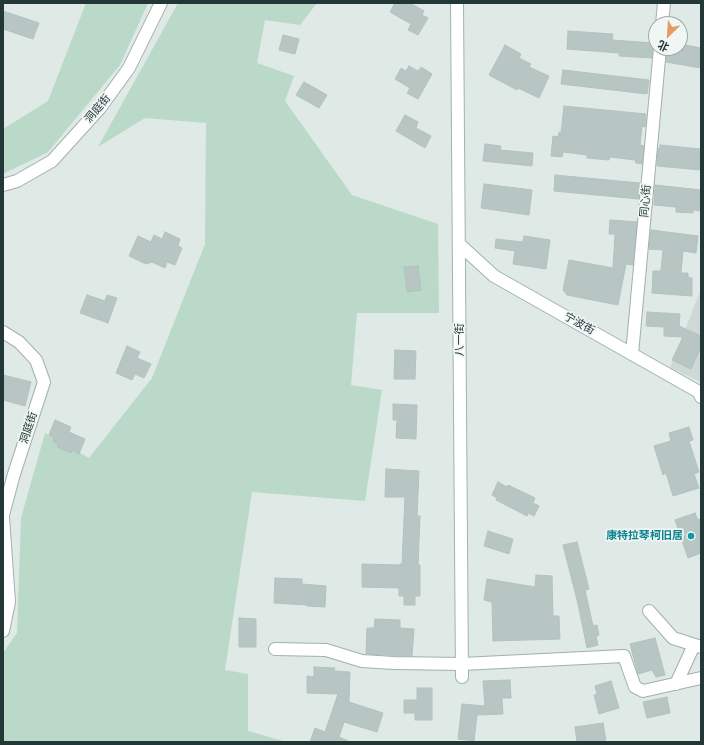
<!DOCTYPE html>
<meta charset="utf-8">
<style>
body{margin:0}
#map{position:relative;width:704px;height:745px;overflow:hidden;background:#dfe9e6;font-family:"DM Sans","Noto Sans SC",sans-serif}
canvas{display:block}
.frame{position:absolute;inset:0;border:4px solid #223736;pointer-events:none}
.north{position:absolute;left:648px;top:16px;width:40px;height:40px;box-sizing:border-box;background:#eff6f4;border:1px solid #9daaa8;border-radius:50%;rotate:205deg;font-size:11px;font-weight:700;line-height:16px;text-align:center;color:#223736}
.north::after{content:'';display:block;margin:auto;width:14px;height:18px;background:#e59b61;clip-path:polygon(50% 0,100% 100%,50% 72%,0 100%)}
</style>
<div id="map">
<canvas width="704" height="745"></canvas>
<div class="frame"></div>
<div class="north">北</div>
</div>
<script>
const ctx = document.querySelector('canvas').getContext('2d');
ctx.lineJoin = 'round';
function fill(path, color) {
  ctx.fillStyle = color;
  ctx.fill(path, 'evenodd');
}
function toPath(rows) {
  const path = new Path2D();
  for (const r of rows) {
    path.moveTo(r[0], r[1]);
    for (let i = 2; i < r.length; i += 2) path.lineTo(r[i], r[i + 1]);
  }
  return path;
}
function stroke(path, color, width, dash) {
  ctx.strokeStyle = color;
  ctx.lineWidth = width;
  ctx.lineCap = dash ? 'butt' : 'round';
  ctx.setLineDash(dash || []);
  ctx.stroke(path);
}
function label(font, color, halo, rows, align = 'center') {
  ctx.font = font + ' "DM Sans","Noto Sans SC",sans-serif';
  ctx.lineWidth = 3.5;
  ctx.setLineDash([]);
  ctx.textBaseline = 'middle';
  ctx.strokeStyle = halo;
  ctx.fillStyle = color;
  for (const [text, x, y, turn = 0] of rows) {
    ctx.save();
    ctx.translate(x, y);
    ctx.rotate((+turn || 0) * Math.PI / 180);
    ctx.textAlign = isNaN(turn) ? turn : align;
    if (halo) ctx.strokeText(text, 0, 0);
    ctx.fillText(text, 0, 0);
    ctx.restore();
  }
}
fill(toPath([
 [701,289,701,382,670,368]
]), '#ced9d6');
fill(toPath([
 [86,3,148,3,120,65,48,152,3,174,3,129,48,101],
 [178,3,317,3,300,25,265,20,257,63,294,76,285,101,352,195,438,224,439,313,357,313,351,385,382,390,365,501,252,492,225,670,248,674,248,731,287,742,3,742,3,653,17,633,21,518,45,433,89,458,152,378,205,244,206,123,145,118,98,147]
]), '#bad9c8');
const building = toPath([
 [395,3,410,3,424,11,422,15,428,18,418,35,408,30,411,24,390,12,395,3],
 [3,11,39,23,33,39,3,29,3,11],
 [568,31,613,34,612,40,653,43,652,58,619,56,619,53,567,49,568,31],
 [283,35,299,39,295,54,279,50,283,35],
 [680,44,701,48,701,68,666,62,667,48,680,48,680,44],
 [505,45,521,54,519,58,531,64,529,67,549,76,539,98,518,88,517,90,489,75,505,45],
 [409,66,418,71,421,67,432,74,418,99,407,93,410,88,395,79,401,68,406,71,409,66],
 [563,70,649,80,647,94,561,84,563,70],
 [304,82,327,95,319,108,296,95,304,82],
 [564,106,646,114,645,127,642,126,640,145,644,146,642,164,636,163,635,160,610,157,609,160,587,158,587,155,563,152,562,157,551,156,553,136,558,137,559,132,561,133,564,106],
 [405,115,418,122,416,128,431,136,425,148,396,131,405,115],
 [485,144,501,146,500,150,533,153,532,166,483,161,485,144],
 [660,145,701,149,701,170,657,166,658,148,660,148,660,145],
 [555,175,640,183,639,199,554,191,555,175],
 [484,184,532,190,529,215,481,208,484,184],
 [655,185,701,190,701,211,693,210,693,213,676,212,676,207,654,205,655,185],
 [610,220,637,222,633,265,626,264,618,305,567,295,563,290,569,260,613,268,615,234,609,234,610,220],
 [651,230,698,236,696,253,683,251,681,273,688,273,688,277,692,278,692,296,652,293,653,271,661,271,663,250,649,249,651,230],
 [165,232,180,239,178,246,182,248,175,265,167,262,165,268,152,262,146,264,129,256,138,236,151,242,154,235,162,239,165,232],
 [524,236,550,240,546,269,513,264,515,251,495,248,496,239,523,242,524,236],
 [418,266,421,290,407,292,404,267,418,266],
 [87,295,105,301,107,295,117,298,108,323,80,313,87,295],
 [647,312,680,314,679,326,701,336,701,347,691,369,672,360,683,337,664,336,664,327,646,326,647,312],
 [127,346,140,352,137,358,151,364,144,378,135,374,132,380,116,373,127,346],
 [395,350,416,351,415,379,394,379,395,350],
 [3,375,31,382,25,406,3,400,3,375],
 [393,404,417,405,416,439,396,438,397,420,393,420,393,404],
 [55,420,71,427,69,432,85,439,79,454,72,450,71,453,57,447,58,444,53,442,54,438,49,435,55,420],
 [689,427,693,440,689,441,699,472,694,474,699,488,673,496,666,473,663,475,654,446,671,441,669,433,689,427],
 [386,469,419,471,417,516,420,516,418,565,420,565,420,596,415,596,415,605,404,605,404,596,399,596,399,588,362,587,362,564,400,565,400,564,402,564,405,497,385,497,386,469],
 [498,482,507,487,508,485,535,498,533,503,539,506,534,516,528,513,527,516,496,500,497,498,492,495,498,482],
 [695,513,698,520,701,518,701,553,688,558,675,520,695,513],
 [488,531,513,539,509,554,484,546,488,531],
 [577,542,589,589,585,590,593,626,597,625,599,635,596,636,598,645,587,648,578,604,563,545,577,542],
 [536,575,552,576,553,616,559,616,560,639,493,641,492,602,484,600,487,579,535,587,536,575],
 [275,578,302,579,302,584,326,586,325,607,307,606,307,605,274,603,275,578],
 [239,618,256,619,256,647,239,647,239,618],
 [375,619,400,620,400,628,414,629,412,656,366,654,367,628,374,628,375,619],
 [655,638,665,675,656,677,652,670,638,674,630,644,655,638],
 [314,667,335,668,334,671,350,672,349,702,383,713,377,732,344,722,339,737,348,741,348,742,310,742,315,728,325,732,338,694,307,693,307,676,314,677,314,667],
 [510,680,511,698,502,698,503,714,477,715,474,741,458,739,462,704,485,706,483,681,510,680],
 [611,681,619,708,599,714,594,695,597,694,595,686,611,681],
 [417,688,432,688,432,720,415,720,415,713,404,713,404,700,417,700,417,688],
 [667,697,670,713,647,718,643,702,667,697],
 [603,723,606,740,594,742,577,742,575,727,603,723]
]);
fill(building, '#b8c6c3');
stroke(building, '#b2c2be', 1);
const street = toPath([
 [662,24,664,3],
 [3,185,17,181,52,161,100,108,129,68,161,3],
 [3,332,19,342,36,360,44,382,14,474,3,515],
 [632,354,660,48],
 [3,517,9,602,3,631],
 [649,611,673,638,701,647],
 [275,649,326,650,362,661,394,663,462,664,624,656,635,687,643,691,701,678],
 [676,684,694,645]
]);
const secondary = toPath([
 [457,3,462,677],
 [459,244,494,276,699,392,701,397]
]);
stroke(street, '#a3b0ae', 14);
stroke(secondary, '#9fb4b0', 14);
stroke(street, '#fff', 12);
stroke(secondary, '#fff', 12);
for (const [x, y, r, color] of [
 [691,536,4,"#0f9aa8"]
]) {
  const dot = new Path2D();
  dot.arc(x, y, r, 0, 2 * Math.PI);
  ctx.fillStyle = color;
  ctx.fill(dot);
  stroke(dot, '#eff6f4', 1.5);
}
label('11px', '#223736', '#eff6f4', [
 ["洞庭街",98,109,-50],
 ["同心街",646,201,-85],
 ["宁波街",579,324,29],
 ["八一街",460,340,-90],
 ["洞庭街",29,428,-72]
]);
label('bold 11px', '#0d838f', '#eff6f4', [
 ["康特拉琴柯旧居",683,536]
], 'right');
</script>
